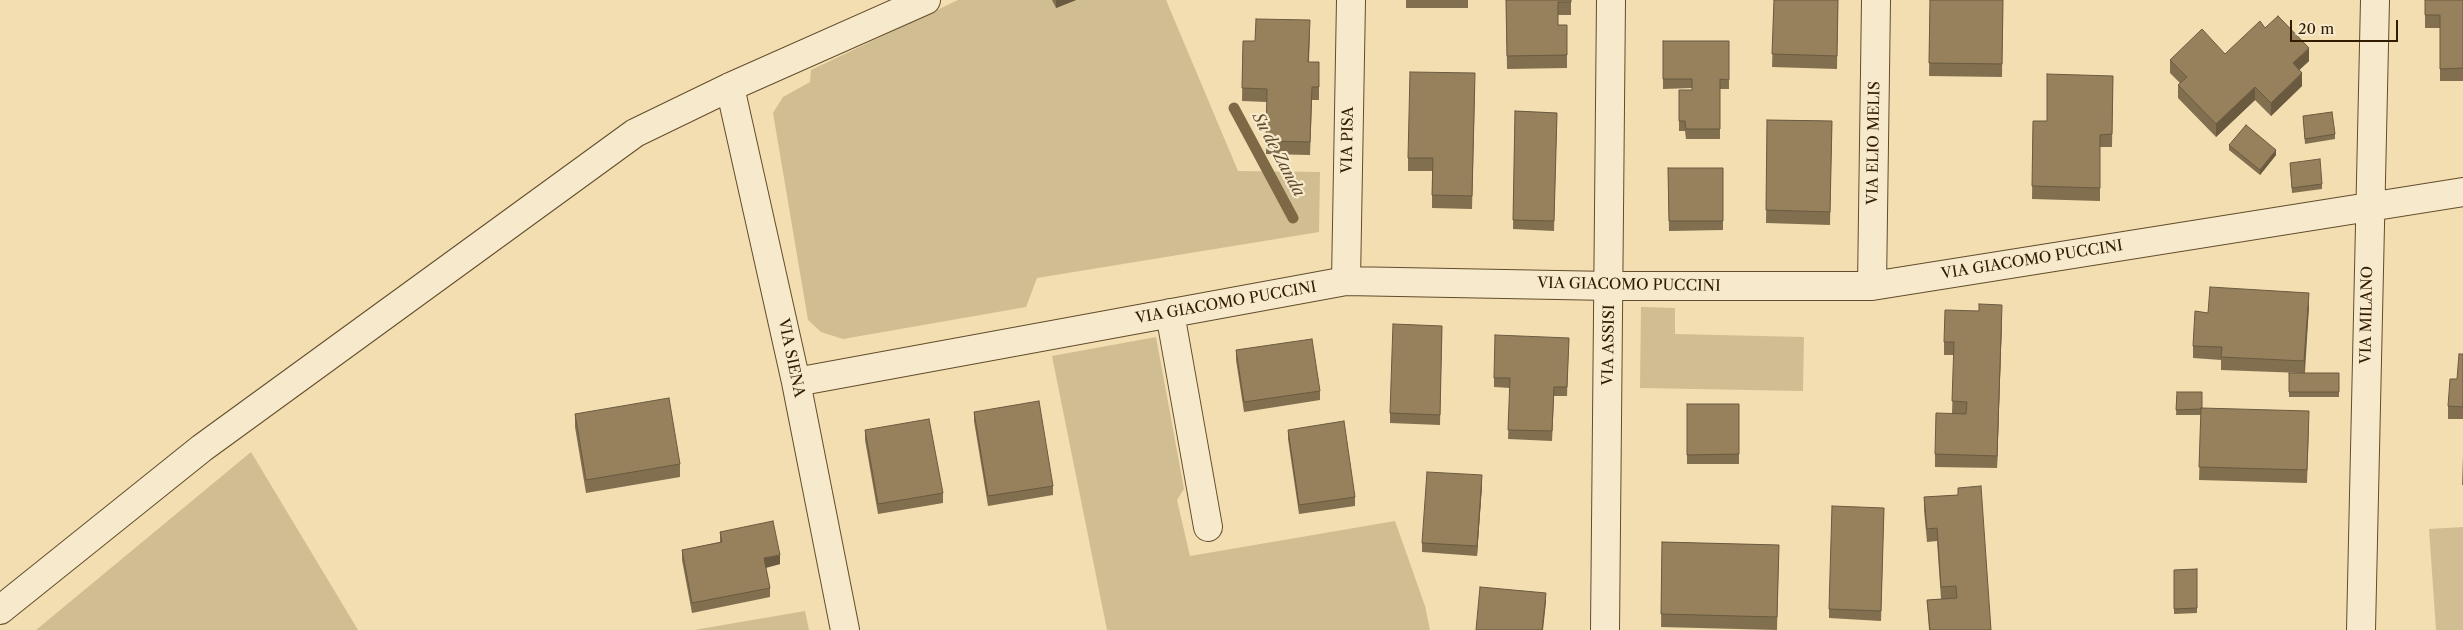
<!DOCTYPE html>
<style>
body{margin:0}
#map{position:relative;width:2463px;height:630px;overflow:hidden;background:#f2deb0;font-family:"Libre Caslon Text",serif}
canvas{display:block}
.scale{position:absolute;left:2290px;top:20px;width:108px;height:22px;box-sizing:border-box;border:2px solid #321c00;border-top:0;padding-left:6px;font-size:15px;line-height:18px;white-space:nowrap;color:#321c00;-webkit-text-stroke:4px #f7eacc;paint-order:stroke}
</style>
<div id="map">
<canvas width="2463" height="630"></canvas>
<div class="scale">20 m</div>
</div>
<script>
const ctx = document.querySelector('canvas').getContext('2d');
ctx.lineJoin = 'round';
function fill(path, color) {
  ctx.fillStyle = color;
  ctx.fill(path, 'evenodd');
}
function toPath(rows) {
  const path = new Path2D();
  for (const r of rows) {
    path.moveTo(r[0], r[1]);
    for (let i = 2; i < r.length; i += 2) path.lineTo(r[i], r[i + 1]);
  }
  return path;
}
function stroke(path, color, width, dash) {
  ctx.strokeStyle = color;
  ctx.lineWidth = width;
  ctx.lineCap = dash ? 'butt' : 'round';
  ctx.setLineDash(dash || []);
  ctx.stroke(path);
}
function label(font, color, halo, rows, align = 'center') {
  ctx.font = font + ' "Libre Caslon Text",serif';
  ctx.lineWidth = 4.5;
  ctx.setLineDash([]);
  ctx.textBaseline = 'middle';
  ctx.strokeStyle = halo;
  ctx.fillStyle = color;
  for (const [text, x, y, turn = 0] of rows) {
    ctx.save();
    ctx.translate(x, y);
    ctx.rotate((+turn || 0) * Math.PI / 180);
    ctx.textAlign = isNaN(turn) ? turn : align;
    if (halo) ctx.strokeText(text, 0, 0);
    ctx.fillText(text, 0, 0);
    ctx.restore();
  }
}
fill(toPath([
 [958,0,1166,0,1238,171,1320,172,1319,232,1037,278,1026,307,843,339,821,332,808,320,773,113,783,97,810,82,811,70],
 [1641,307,1675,308,1675,334,1804,337,1803,391,1640,388],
 [1156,337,1184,489,1177,500,1190,556,1395,521,1425,606,1430,630,1107,630,1052,356],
 [251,452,358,630,36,630],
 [2463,527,2463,630,2436,630,2429,529],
 [805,611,809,630,694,630]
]), '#d1bd92');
stroke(toPath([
 [1234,108,1293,218]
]), '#7e6946', 11);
const minor = toPath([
 [730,87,796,382,845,630],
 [1346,281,1351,0],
 [1872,286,1876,0],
 [1170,313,1208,527],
 [796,382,1346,281,1610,286,1872,286,2463,192],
 [0,610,202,448,635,133,730,87,926,0],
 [1605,630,1611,0],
 [2361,630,2375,0]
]);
stroke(minor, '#624c2c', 30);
stroke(minor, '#f7eacc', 28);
fill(toPath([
 [1052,0,1076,0,1056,8],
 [1406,0,1468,0,1468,8,1406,8],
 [1506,0,1571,0,1571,15,1558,15,1558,25,1567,25,1567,68,1507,69],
 [1774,0,1838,0,1837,69,1772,67],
 [1930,0,2003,0,2002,77,1929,76],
 [2425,0,2463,0,2463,81,2440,81,2440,28,2425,28],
 [2265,28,2309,61,2299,70,2302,86,2271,116,2255,100,2216,137,2178,98,2178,85,2180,83,2170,73,2170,60,2225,54],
 [1310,33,1309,62,1319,62,1319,100,1312,100,1310,155,1266,154,1267,102,1242,101,1243,41,1255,41],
 [1663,41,1729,41,1729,89,1720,89,1720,139,1686,139,1685,131,1679,131,1679,90,1692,90,1692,88,1663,89],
 [2113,76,2112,147,2100,147,2100,201,2032,199,2033,121,2047,121],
 [1475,86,1472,209,1432,208,1432,171,1408,171,1408,158],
 [1515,111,1557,113,1554,231,1513,229],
 [2303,116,2335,134,2335,139,2305,144],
 [1767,120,1832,121,1830,225,1766,223],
 [2229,145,2276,155,2260,175,2229,150],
 [2290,163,2322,184,2322,189,2292,193],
 [1668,168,1723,168,1723,230,1669,231],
 [2309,306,2305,373,2339,373,2339,397,2289,397,2289,373,2302,373,2221,370,2221,360,2193,358,2193,346],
 [2002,318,1997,468,1935,467,1935,454,1952,413,1954,355,1944,355,1944,342],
 [1442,326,1440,425,1390,423,1390,413],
 [1569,338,1567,396,1554,396,1552,441,1508,439,1510,388,1494,387,1494,378],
 [1236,350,1320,391,1320,400,1244,412,1236,360],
 [2463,354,2463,419,2448,419,2448,406,2457,379],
 [2177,392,2202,408,2309,424,2307,483,2199,480,2201,415,2176,415],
 [1687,404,1739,404,1739,464,1687,464],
 [974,412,1053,486,1053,495,988,506,974,421],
 [575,414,680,464,680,477,586,493,575,427],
 [865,430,943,493,943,503,878,514,865,440],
 [1288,430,1355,497,1355,506,1299,514,1288,439],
 [2463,456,2463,485,2462,485],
 [1482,485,1477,556,1422,552,1422,543],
 [1958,488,1991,630,1929,630,1927,600,1941,599,1937,541,1927,542,1924,510,1924,497,1958,495],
 [1884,508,1881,621,1829,618,1829,609],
 [720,532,780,564,766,568,770,588,770,597,692,613,682,560,682,550,720,542],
 [1662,542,1779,545,1777,630,1661,627],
 [2197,569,2197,613,2174,614,2174,570]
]), '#816f4f');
fill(toPath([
 [1056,0,1076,0,1056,8],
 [2309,48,2309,61,2293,76,2293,63],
 [2302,73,2302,86,2271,116,2271,103],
 [2255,87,2255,100,2216,137,2216,124],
 [2276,150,2276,155,2260,175,2260,170],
 [2309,293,2309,306,2304,374,2304,361],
 [2002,305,2002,318,1997,468,1997,456],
 [1482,475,1482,485,1477,556,1477,546],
 [780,555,780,564,764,568,764,558],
 [1546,593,1546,602,1543,630,1542,630]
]), '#695a40');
const building = toPath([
 [1506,0,1571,0,1571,2,1558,2,1558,25,1567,25,1567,55,1507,56,1506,0],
 [1774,0,1838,0,1837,56,1772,54,1774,0],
 [1930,0,2003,0,2002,64,1929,63,1930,0],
 [2425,0,2463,0,2463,68,2440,69,2440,15,2425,15,2425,0],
 [2278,16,2309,48,2293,63,2302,73,2271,103,2255,87,2216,124,2178,85,2187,77,2170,60,2202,29,2225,54,2260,21,2265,28,2278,16],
 [1256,19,1310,20,1308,62,1319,62,1319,87,1312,87,1310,142,1266,141,1267,89,1242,88,1243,41,1255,41,1256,19],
 [1663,41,1729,41,1729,80,1720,79,1720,129,1686,129,1685,121,1679,121,1679,90,1692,90,1692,79,1663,79,1663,41],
 [1410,72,1475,73,1472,196,1432,195,1433,158,1408,158,1410,72],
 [2047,74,2113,76,2112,134,2100,135,2100,188,2032,186,2033,121,2047,121,2047,74],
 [1515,111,1557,113,1554,221,1513,220,1515,111],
 [2332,112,2335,134,2305,139,2303,116,2332,112],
 [1767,120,1832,121,1830,212,1766,210,1767,120],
 [2246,125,2276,150,2260,170,2229,145,2246,125],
 [2320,159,2322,184,2292,188,2290,163,2320,159],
 [1668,168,1723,168,1723,221,1669,221,1668,168],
 [2210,287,2309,293,2304,361,2221,357,2222,347,2193,346,2195,311,2208,313,2210,287],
 [1979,304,2002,305,1997,456,1935,454,1936,413,1966,414,1967,402,1952,401,1954,342,1944,342,1945,310,1979,311,1979,304],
 [1393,324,1442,326,1440,415,1390,413,1393,324],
 [1495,335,1569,338,1567,387,1554,387,1552,431,1508,430,1510,378,1494,378,1495,335],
 [1312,339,1320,391,1244,402,1236,350,1312,339],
 [2459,354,2463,354,2463,407,2448,406,2450,379,2457,379,2459,354],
 [2289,373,2339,373,2339,392,2289,392,2289,373],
 [2177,392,2202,392,2202,408,2201,408,2201,409,2176,410,2177,392],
 [669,398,680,464,586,480,575,414,669,398],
 [1039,401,1053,486,988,496,974,412,1039,401],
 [1687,404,1739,404,1739,454,1687,455,1687,404],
 [2201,408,2309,411,2307,470,2199,467,2201,408],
 [929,419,943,493,878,504,865,430,929,419],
 [1344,421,1355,497,1299,505,1288,430,1344,421],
 [1427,472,1482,475,1477,546,1422,543,1427,472],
 [1981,486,1991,630,1930,630,1927,600,1957,598,1956,586,1941,587,1937,528,1927,529,1924,497,1958,495,1958,488,1981,486],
 [1832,506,1884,508,1881,611,1829,609,1832,506],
 [773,521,780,555,764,558,770,588,692,603,682,550,722,542,720,532,773,521],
 [1662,542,1779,545,1777,617,1661,614,1662,542],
 [2197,569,2197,608,2174,609,2174,570,2197,569],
 [1480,587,1546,593,1542,630,1476,630,1480,587]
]);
fill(building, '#96815c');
stroke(building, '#695a40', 1);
label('15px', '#321c00', '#f7eacc', [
 ["VIA PISA",1348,140,-89],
 ["VIA ELIO MELIS",1874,143,-89],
 ["VIA GIACOMO PUCCINI",2032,260,-9],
 ["VIA GIACOMO PUCCINI",1629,285,1],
 ["VIA GIACOMO PUCCINI",1226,303,-10],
 ["VIA MILANO",2367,315,-89],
 ["VIA ASSISI",1609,345,-89],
 ["VIA SIENA",791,358,78]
]);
label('italic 16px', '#5e4929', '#f7eacc', [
 ["Su de Zanda",1278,155,62]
]);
</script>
